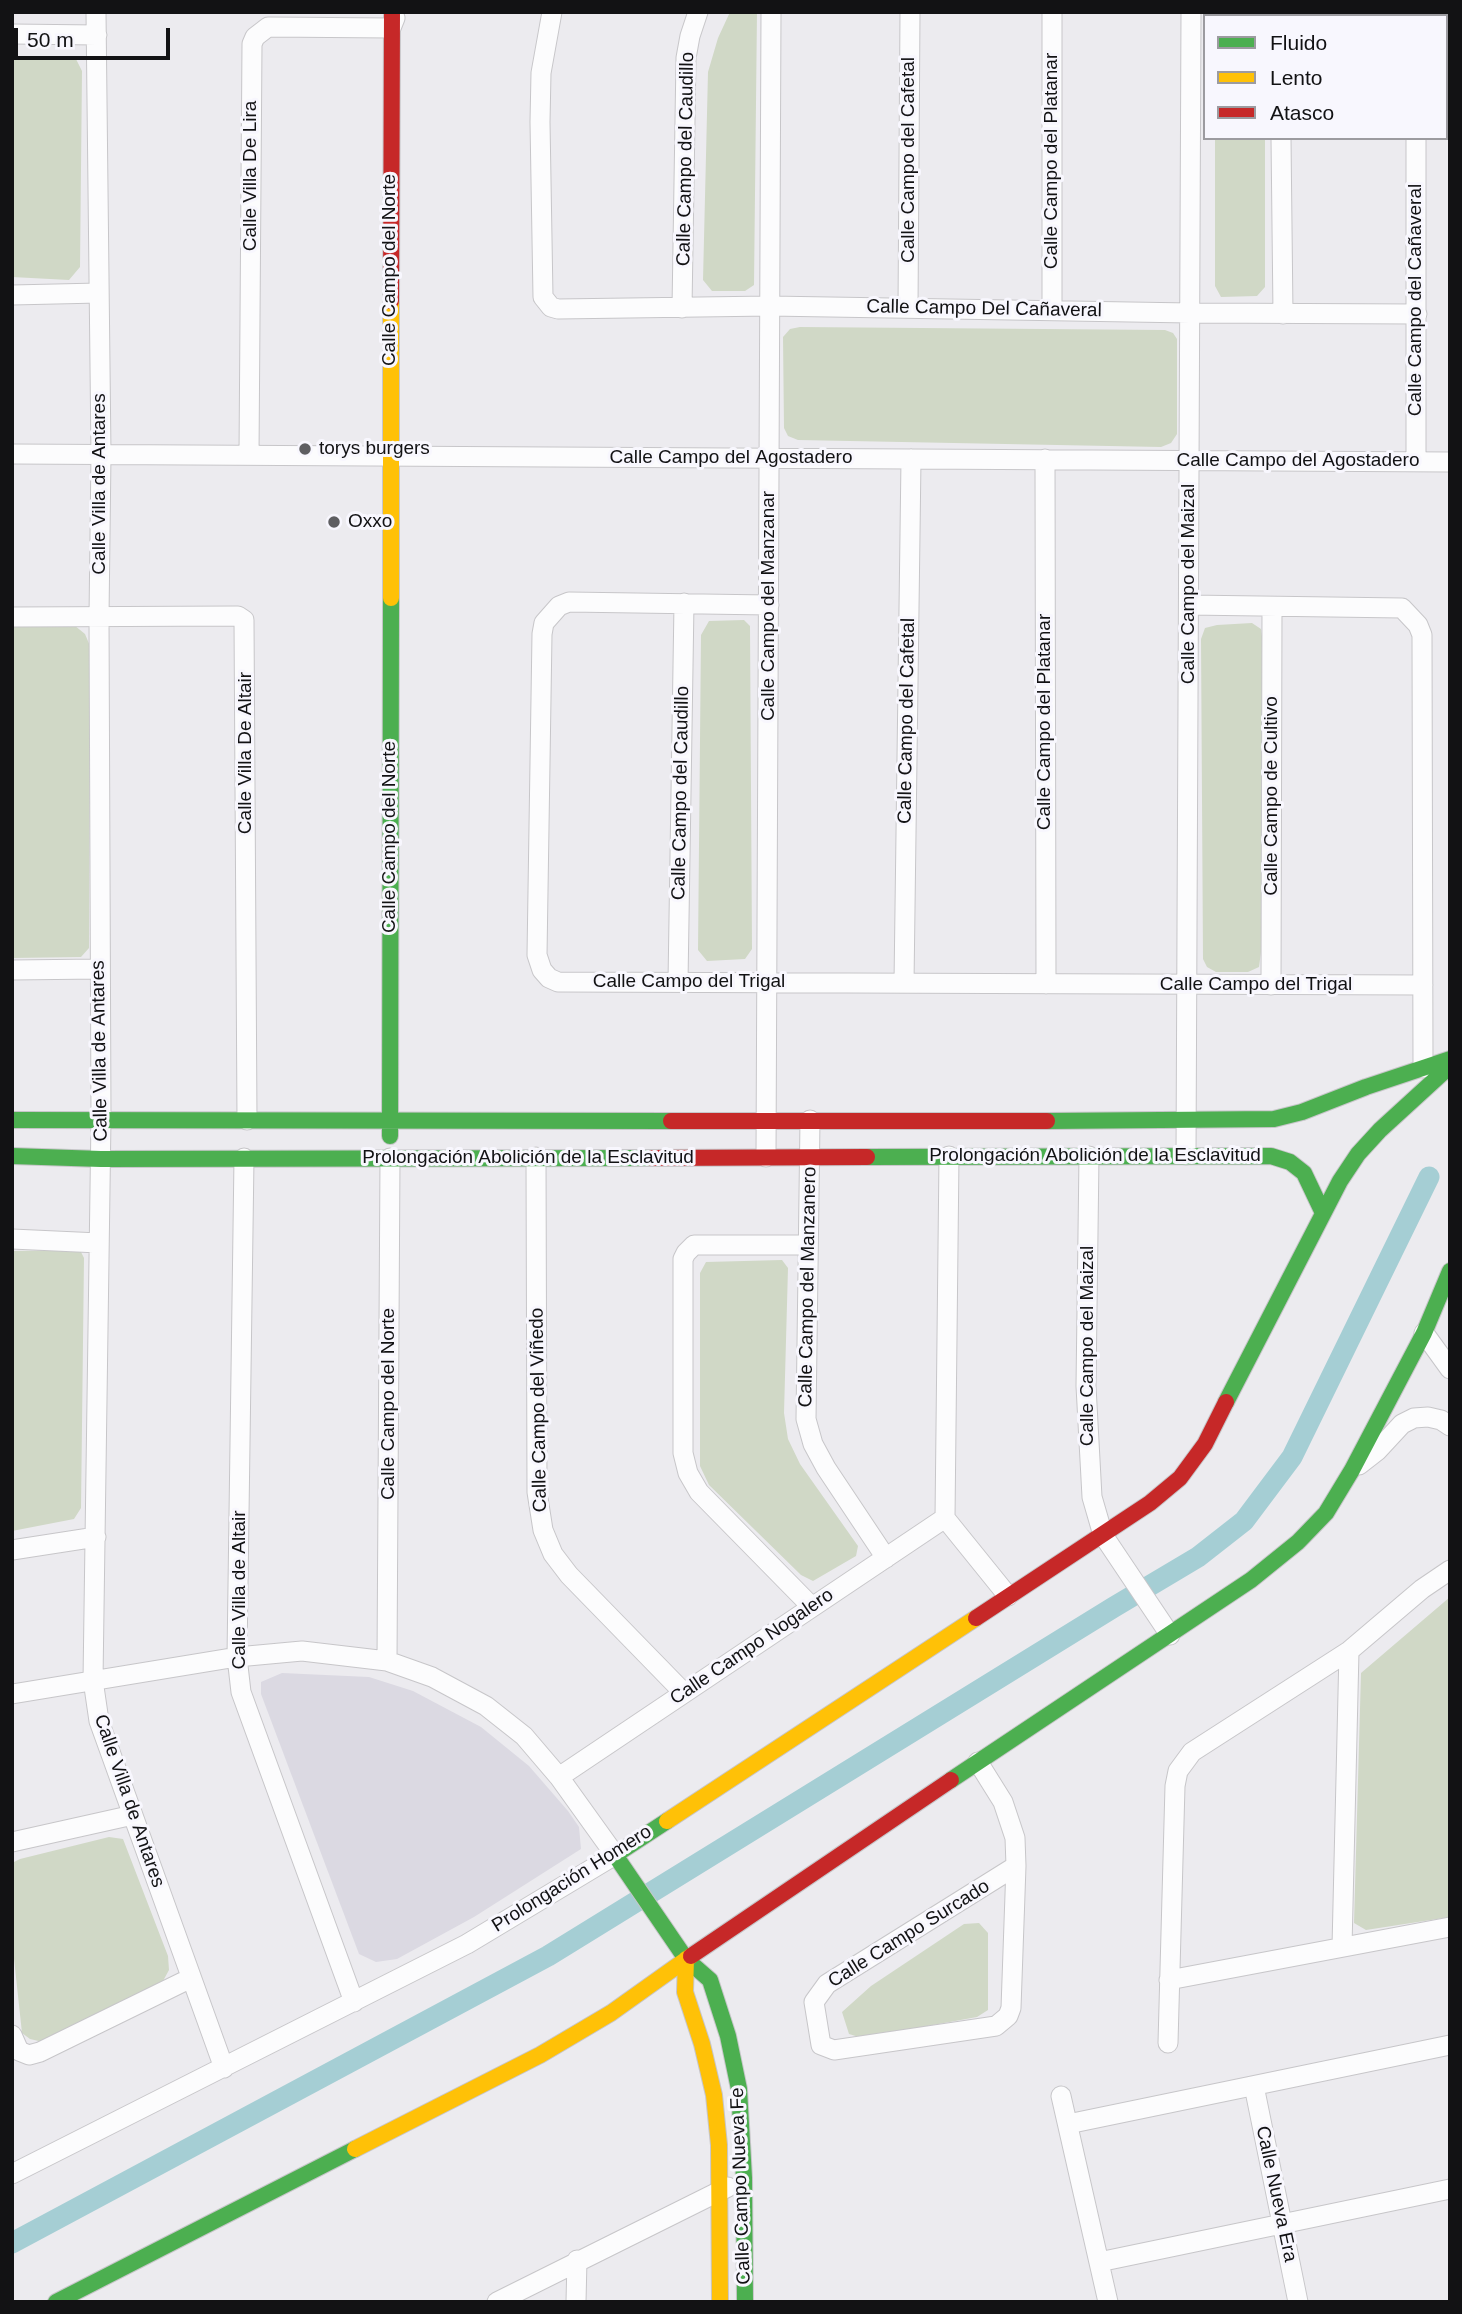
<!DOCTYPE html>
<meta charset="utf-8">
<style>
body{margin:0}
#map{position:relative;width:1462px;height:2314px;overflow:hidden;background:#ecebef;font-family:Helvetica,sans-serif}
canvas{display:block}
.frame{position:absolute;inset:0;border:14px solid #121214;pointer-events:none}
.legend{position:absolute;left:1203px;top:14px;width:245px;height:126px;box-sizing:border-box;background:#f8f7fe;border:2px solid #9c9ba0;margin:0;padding:9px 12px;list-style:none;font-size:21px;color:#121214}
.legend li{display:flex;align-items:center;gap:14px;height:35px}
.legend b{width:35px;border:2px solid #9c9ba0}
.scale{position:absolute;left:14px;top:28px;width:156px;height:32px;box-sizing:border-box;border:4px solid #121214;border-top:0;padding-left:9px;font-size:21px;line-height:24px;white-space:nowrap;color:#121214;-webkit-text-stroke:5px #f8f7fe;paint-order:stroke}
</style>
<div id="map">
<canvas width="1462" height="2314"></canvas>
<div class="frame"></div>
<ul class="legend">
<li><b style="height:9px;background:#4caf50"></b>Fluido</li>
<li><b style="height:9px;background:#ffc107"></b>Lento</li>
<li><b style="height:9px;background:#c62828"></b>Atasco</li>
</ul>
<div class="scale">50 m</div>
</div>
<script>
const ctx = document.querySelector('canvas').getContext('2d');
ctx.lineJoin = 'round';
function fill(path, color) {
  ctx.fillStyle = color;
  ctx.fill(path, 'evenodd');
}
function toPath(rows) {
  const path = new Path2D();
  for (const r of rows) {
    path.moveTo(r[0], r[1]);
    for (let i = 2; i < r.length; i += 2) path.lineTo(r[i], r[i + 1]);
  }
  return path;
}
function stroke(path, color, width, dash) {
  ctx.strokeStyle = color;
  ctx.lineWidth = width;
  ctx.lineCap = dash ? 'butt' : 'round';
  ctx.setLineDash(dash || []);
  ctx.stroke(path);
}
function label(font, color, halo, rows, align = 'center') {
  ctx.font = font + ' Helvetica,sans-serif';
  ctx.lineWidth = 6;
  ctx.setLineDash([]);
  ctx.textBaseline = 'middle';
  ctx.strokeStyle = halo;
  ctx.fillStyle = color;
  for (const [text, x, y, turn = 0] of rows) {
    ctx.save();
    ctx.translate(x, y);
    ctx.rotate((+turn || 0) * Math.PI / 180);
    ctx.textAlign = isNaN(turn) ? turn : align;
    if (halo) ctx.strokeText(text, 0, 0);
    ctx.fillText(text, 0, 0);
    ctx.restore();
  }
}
fill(toPath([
 [282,1673,369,1677,413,1691,481,1727,529,1766,568,1811,579,1827,581,1849,474,1917,397,1959,376,1962,359,1954,261,1694,261,1682]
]), '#dbd9e2');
fill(toPath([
 [730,12,757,12,754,285,745,291,712,291,703,280,708,72,718,38],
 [12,56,75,57,82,71,80,267,69,280,12,277],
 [1215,138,1265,138,1265,287,1257,296,1221,297,1215,286],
 [800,327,1165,330,1173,333,1177,339,1177,434,1171,443,1161,447,798,440,788,436,784,428,783,337,790,329],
 [744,620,750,626,752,949,745,959,707,961,698,950,701,635,709,621],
 [12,623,74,625,85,634,90,646,89,948,81,957,12,958],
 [1252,623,1261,629,1263,643,1261,952,1259,967,1248,972,1216,972,1207,967,1203,959,1201,639,1205,628,1217,625],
 [80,1250,84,1258,81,1508,74,1519,12,1531,12,1251],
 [782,1260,788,1268,784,1413,788,1439,800,1464,858,1546,856,1556,813,1581,801,1575,709,1485,700,1466,700,1273,706,1262],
 [1450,1597,1450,1917,1366,1930,1354,1923,1361,1673],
 [109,1837,123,1839,168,1956,169,1970,163,1981,43,2042,30,2039,22,2033,12,1940,12,1863,20,1859],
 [979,1923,988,1933,988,2010,977,2017,862,2038,849,2034,842,2012,871,1986,964,1924]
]), '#d0d8c6');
stroke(toPath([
 [12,2243,548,1956,1114,1607,1198,1557,1244,1521,1292,1457,1429,1177]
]), '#a5ced4', 21);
const street = toPath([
 [96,12,101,454,99,617,101,1119,93,1680,99,1721,224,2068],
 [552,12,541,73,540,122,543,297,551,307,558,309,770,306,1190,313,1417,314],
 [1280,12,1280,16],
 [1416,12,1416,16],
 [12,34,97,35],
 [1281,138,1283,314],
 [1416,138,1416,461],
 [12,295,99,293],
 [682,308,686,58,690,36,698,12],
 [908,308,910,12],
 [1052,310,1052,12],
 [12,454,1450,462],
 [249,455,252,44,255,37,268,27,391,28,395,18],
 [1045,459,1046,984],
 [769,605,569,602,559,606,544,623,542,634,537,955,542,970,549,978,558,982,1423,985],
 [1189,605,1402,608,1418,625,1422,635,1423,1068],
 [12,617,238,616,244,620,247,1120],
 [12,970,99,969],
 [678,982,684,603],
 [904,983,911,459],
 [1271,985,1272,607],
 [810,1120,806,1419,813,1444,826,1468,886,1558],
 [1186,1155,1191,12],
 [949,1156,945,1518,1008,1596],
 [1089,1156,1086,1386,1092,1497,1103,1535,1170,1635],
 [536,1157,537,1492,543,1530,553,1554,569,1575,684,1693],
 [766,1157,771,12],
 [244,1158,237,1657,241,1692,354,2002],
 [12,1239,99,1243],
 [808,1245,694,1245,686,1253,683,1259,683,1453,688,1473,699,1492,812,1607],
 [1424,1333,1450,1369],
 [1359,1465,1377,1451,1402,1424,1414,1418,1428,1417,1441,1420,1450,1426],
 [12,1550,96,1537],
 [387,1661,390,1158],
 [12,1694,237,1657,302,1651,387,1661,432,1677,486,1706,524,1736,559,1777,615,1855,467,1944,12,2174],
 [978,1762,1003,1802,1015,1838,1016,1866,1011,2008,1008,2016,996,2026,834,2050,821,2045,814,2002,827,1984,1016,1866],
 [559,1777,945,1518],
 [12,1842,133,1815],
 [1342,1947,1349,1651],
 [1169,1980,1450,1927],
 [12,2035,19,2051,29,2055,40,2052,191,1978],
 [1168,2043,1175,1786,1178,1771,1192,1752,1349,1651,1422,1589,1450,1570],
 [1254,2086,1298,2302],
 [1061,2096,1108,2302],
 [1068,2124,1450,2045],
 [1099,2262,1450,2189],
 [497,2302,728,2187],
 [576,2302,577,2260]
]);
const fast = toPath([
 [12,1120,671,1121],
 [1047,1121,1274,1119,1302,1112,1366,1087,1450,1059],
 [390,1136,391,598],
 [12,1156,101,1159,652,1158],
 [867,1157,1271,1156,1290,1162,1304,1173,1323,1213],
 [1226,1402,1340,1181,1358,1154,1380,1130,1450,1066],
 [951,1780,1251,1580,1298,1542,1326,1513,1352,1470,1424,1333,1450,1271],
 [667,1821,615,1855,686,1959,710,1980,728,2036,739,2089,744,2178,745,2302],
 [56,2302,355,2149]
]);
const slow = toPath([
 [391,598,391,301],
 [667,1821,976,1618],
 [686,1959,685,1992,702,2044,714,2095,719,2145,720,2302],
 [355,2149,540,2055,611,2013,691,1956]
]);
const jam = toPath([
 [391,301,392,12],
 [671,1121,1047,1121],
 [652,1158,867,1157],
 [976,1618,1150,1503,1180,1478,1205,1444,1226,1402],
 [691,1956,951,1780]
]);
stroke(street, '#c7c6c9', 21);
stroke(fast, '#c7c6c9', 18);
stroke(slow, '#c7c6c9', 18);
stroke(jam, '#c7c6c9', 18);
stroke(street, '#fcfcfd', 19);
stroke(fast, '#4caf50', 16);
stroke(slow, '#ffc107', 16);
stroke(jam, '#c62828', 16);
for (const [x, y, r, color] of [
 [305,449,7,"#5e5e61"],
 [334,522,7,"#5e5e61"]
]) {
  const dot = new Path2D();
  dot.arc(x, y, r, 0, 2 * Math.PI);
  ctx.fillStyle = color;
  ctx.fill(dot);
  stroke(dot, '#f8f7fe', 2.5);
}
label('19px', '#121214', '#f8f7fe', [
 ["Calle Campo del Caudillo",686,159,-89],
 ["Calle Campo del Cafetal",909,160,-90],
 ["Calle Campo del Platanar",1052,161,-90],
 ["Calle Villa De Lira",251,176,-90],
 ["Calle Campo del Norte",390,270,-90],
 ["Calle Campo del Cañaveral",1416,300,-90],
 ["Calle Campo Del Cañaveral",984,309,1],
 ["Calle Campo del Agostadero",731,458],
 ["Calle Campo del Agostadero",1298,461],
 ["Calle Villa de Antares",100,484,-90],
 ["Calle Campo del Maizal",1189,584,-90],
 ["Calle Campo del Manzanar",769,606,-90],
 ["Calle Campo del Cafetal",907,721,-89],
 ["Calle Campo del Platanar",1045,722,-90],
 ["Calle Villa De Altair",246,753,-90],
 ["Calle Campo del Caudillo",681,793,-89],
 ["Calle Campo de Cultivo",1272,796,-90],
 ["Calle Campo del Norte",390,837,-90],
 ["Calle Campo del Trigal",689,982],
 ["Calle Campo del Trigal",1256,985],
 ["Calle Villa de Antares",100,1051,-91],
 ["Prolongación Abolición de la Esclavitud",1095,1156],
 ["Prolongación Abolición de la Esclavitud",528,1158],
 ["Calle Campo del Manzanero",808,1287,-89],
 ["Calle Campo del Maizal",1088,1346,-90],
 ["Calle Campo del Norte",389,1404,-90],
 ["Calle Campo del Viñedo",539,1410,-91],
 ["Calle Villa de Altair",240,1590,-90],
 ["Calle Campo Nogalero",752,1647,-34],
 ["Calle Villa de Antares",129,1801,71],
 ["Prolongación Homero",572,1879,-32],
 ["Calle Campo Surcado",909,1934,-32],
 ["Calle Campo Nueva Fe",741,2186,-92],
 ["Calle Nueva Era",1276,2194,78]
]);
label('19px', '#121214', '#f8f7fe', [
 ["torys burgers",319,449],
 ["Oxxo",348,522]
], 'left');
</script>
